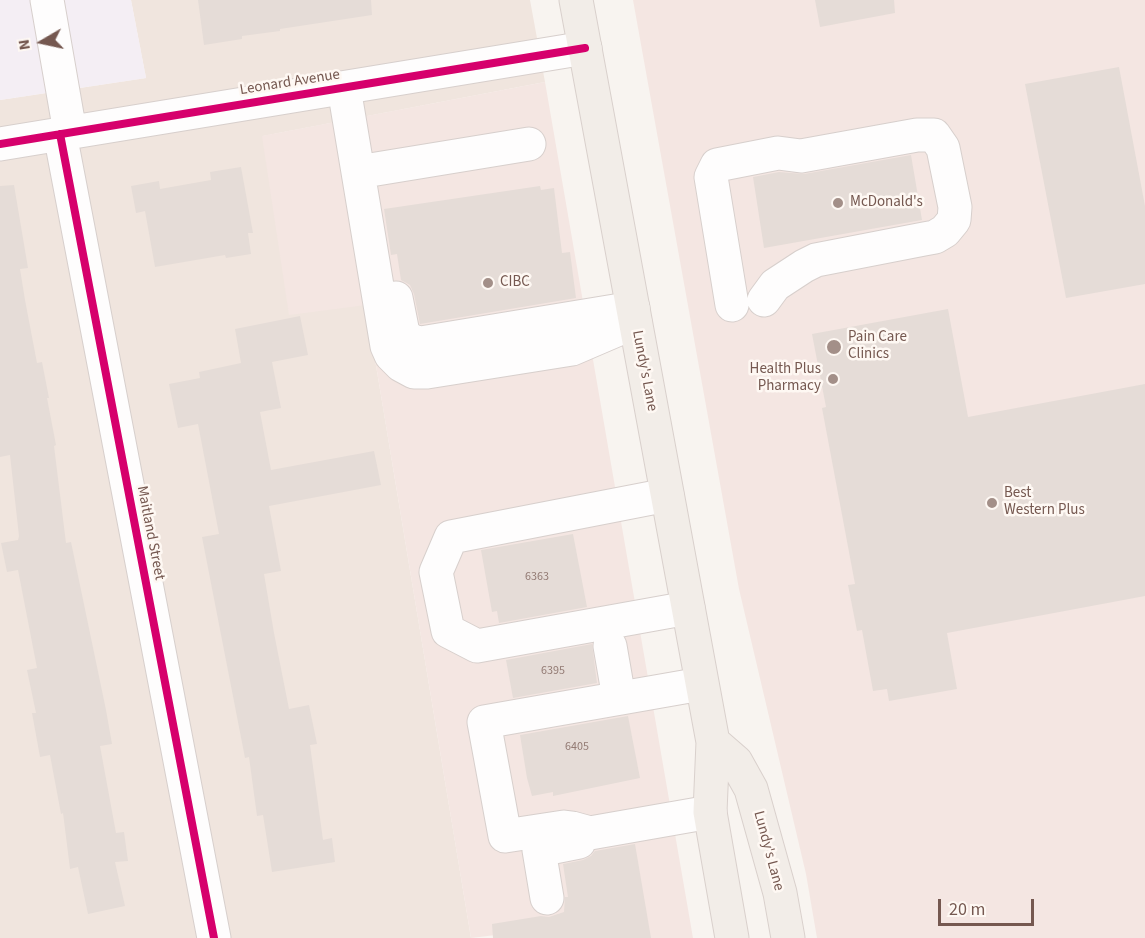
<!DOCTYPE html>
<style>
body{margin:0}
#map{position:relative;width:1145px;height:938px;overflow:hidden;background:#f8f4f0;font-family:"Source Sans 3",sans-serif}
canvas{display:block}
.north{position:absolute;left:12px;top:12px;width:60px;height:60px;-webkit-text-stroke:4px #fef8f3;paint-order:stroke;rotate:261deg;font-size:16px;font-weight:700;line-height:24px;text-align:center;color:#755850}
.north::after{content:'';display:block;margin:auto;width:21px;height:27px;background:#755850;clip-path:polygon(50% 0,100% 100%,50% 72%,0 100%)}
.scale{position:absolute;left:938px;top:899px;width:96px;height:27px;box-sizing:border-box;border:3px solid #755850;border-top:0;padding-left:8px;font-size:18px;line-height:21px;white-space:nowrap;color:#755850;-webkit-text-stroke:4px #fef8f3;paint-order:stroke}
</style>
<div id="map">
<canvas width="1145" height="938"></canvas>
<div class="north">N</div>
<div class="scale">20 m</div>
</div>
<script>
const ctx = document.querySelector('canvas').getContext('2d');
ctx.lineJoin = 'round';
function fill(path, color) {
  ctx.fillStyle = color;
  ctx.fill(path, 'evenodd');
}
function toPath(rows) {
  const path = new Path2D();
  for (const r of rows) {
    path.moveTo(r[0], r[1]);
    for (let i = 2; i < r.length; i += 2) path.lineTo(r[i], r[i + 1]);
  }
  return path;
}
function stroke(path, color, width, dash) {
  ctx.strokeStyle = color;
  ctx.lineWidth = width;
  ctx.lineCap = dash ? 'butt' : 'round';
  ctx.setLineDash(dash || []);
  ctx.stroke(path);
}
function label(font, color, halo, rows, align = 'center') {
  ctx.font = font + ' "Source Sans 3",sans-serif';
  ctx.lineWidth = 5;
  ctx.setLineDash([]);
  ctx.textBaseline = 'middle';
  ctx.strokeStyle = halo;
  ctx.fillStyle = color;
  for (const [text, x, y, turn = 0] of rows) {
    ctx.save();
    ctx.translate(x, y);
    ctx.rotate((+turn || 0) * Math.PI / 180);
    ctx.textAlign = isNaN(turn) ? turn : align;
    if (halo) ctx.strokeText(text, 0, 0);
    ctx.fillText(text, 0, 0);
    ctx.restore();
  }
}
fill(toPath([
 [131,0,530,0,545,82,263,136,366,305,471,938,0,938,0,100,146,78]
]), '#f0e5de');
fill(toPath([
 [633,0,1145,0,1145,938,817,938,806,874,739,589],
 [545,82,693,938,505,938,504,934,471,938,366,305,289,315,262,136]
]), '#f4e6e2');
fill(toPath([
 [0,0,131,0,146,78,0,100]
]), '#f4eef4');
fill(toPath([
 [198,0,371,0,372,15,280,29,280,31,242,36,242,39,204,45],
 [815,0,894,0,895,13,820,27],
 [1119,67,1145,206,1145,284,1066,298,1025,84],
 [911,155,922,220,764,248,753,177,779,172,804,174],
 [241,167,253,233,248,233,251,254,226,258,225,255,155,267,145,211,136,213,131,186,159,181,160,189,211,180,210,172],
 [14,185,28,268,20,269,25,300,37,363,42,362,49,398,47,398,56,445,54,446,66,543,71,542,106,710,112,744,100,746,116,833,124,832,128,861,115,862,125,906,88,914,78,867,70,869,63,813,61,814,50,755,40,757,32,713,36,713,27,670,37,668,18,570,7,572,1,543,18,540,19,536,10,455,0,457,0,186],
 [540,186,541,190,554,188,562,253,570,252,576,298,420,324,414,294,410,285,401,280,397,254,391,255,384,209],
 [948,309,968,417,1145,384,1145,596,947,633,957,689,889,701,887,689,873,691,862,630,857,631,848,585,855,584,822,408,826,407,812,334],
 [300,316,308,355,272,362,281,408,260,412,271,470,374,451,381,485,269,506,281,571,264,574,274,633,289,709,309,705,317,744,310,745,323,840,332,838,335,862,272,872,263,815,257,816,249,757,245,758,202,537,219,534,198,424,178,428,169,384,200,378,199,372,241,363,235,329],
 [573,534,587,607,499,623,497,611,492,612,481,550],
 [592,644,597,683,513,698,506,660],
 [628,716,640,778,553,796,553,792,532,796,527,778,520,735],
 [635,844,651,938,493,938,492,924,541,916,549,917,564,912,565,897,568,897,563,864,583,860,591,856,595,851]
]), '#e5dcd7');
const minor = toPath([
 [47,0,70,132],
 [344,88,387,346,391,355,401,365,414,372,427,372,572,349,635,322],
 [60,134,214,938],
 [0,144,585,48],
 [358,172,529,144],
 [396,298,403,333,411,341,421,343,633,308],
 [732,305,711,177,717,165,778,153,801,156,917,135,934,135,943,148,955,207,954,220,945,231,935,237,924,239,816,260,804,266,775,285,764,300],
 [667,495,451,537,436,572,448,631,477,646,688,608],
 [610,646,619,698],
 [701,684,484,722,505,836,564,827,572,828,590,833,710,812],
 [547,898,539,850,579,842]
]);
const major = toPath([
 [576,0,713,742,710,812,732,938],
 [713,742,736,762,751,789,780,893,788,938]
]);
stroke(minor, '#d7cfcc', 35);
stroke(major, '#d9d0cc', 35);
stroke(minor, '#fefdfd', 33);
stroke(major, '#f2ede8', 33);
stroke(toPath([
 [60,134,214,938],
 [0,144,585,48]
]), '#d6006c', 8);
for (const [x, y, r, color] of [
 [838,203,6,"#a38f88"],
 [488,283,6,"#a38f88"],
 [834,347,8,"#a38f88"],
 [833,379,6,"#a38f88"],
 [992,503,6,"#a38f88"]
]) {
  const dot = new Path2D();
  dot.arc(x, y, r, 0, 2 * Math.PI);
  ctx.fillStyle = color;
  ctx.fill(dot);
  stroke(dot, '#fef8f3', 2);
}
label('12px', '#937b74', null, [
 ["6363",537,577],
 ["6395",553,671],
 ["6405",577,747]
]);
label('15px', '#755850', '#fef8f3', [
 ["Leonard Avenue",290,83,-9],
 ["Lundy's Lane",644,371,79],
 ["Maitland Street",150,533,79],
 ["Lundy's Lane",768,851,75]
]);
label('15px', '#755850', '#fef8f3', [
 ["McDonald's",850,203],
 ["CIBC",500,283],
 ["Pain Care",848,338],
 ["Clinics",848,355],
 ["Health Plus",821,370,"right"],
 ["Pharmacy",821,387,"right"],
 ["Best",1004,494],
 ["Western Plus",1004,511]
], 'left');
</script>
